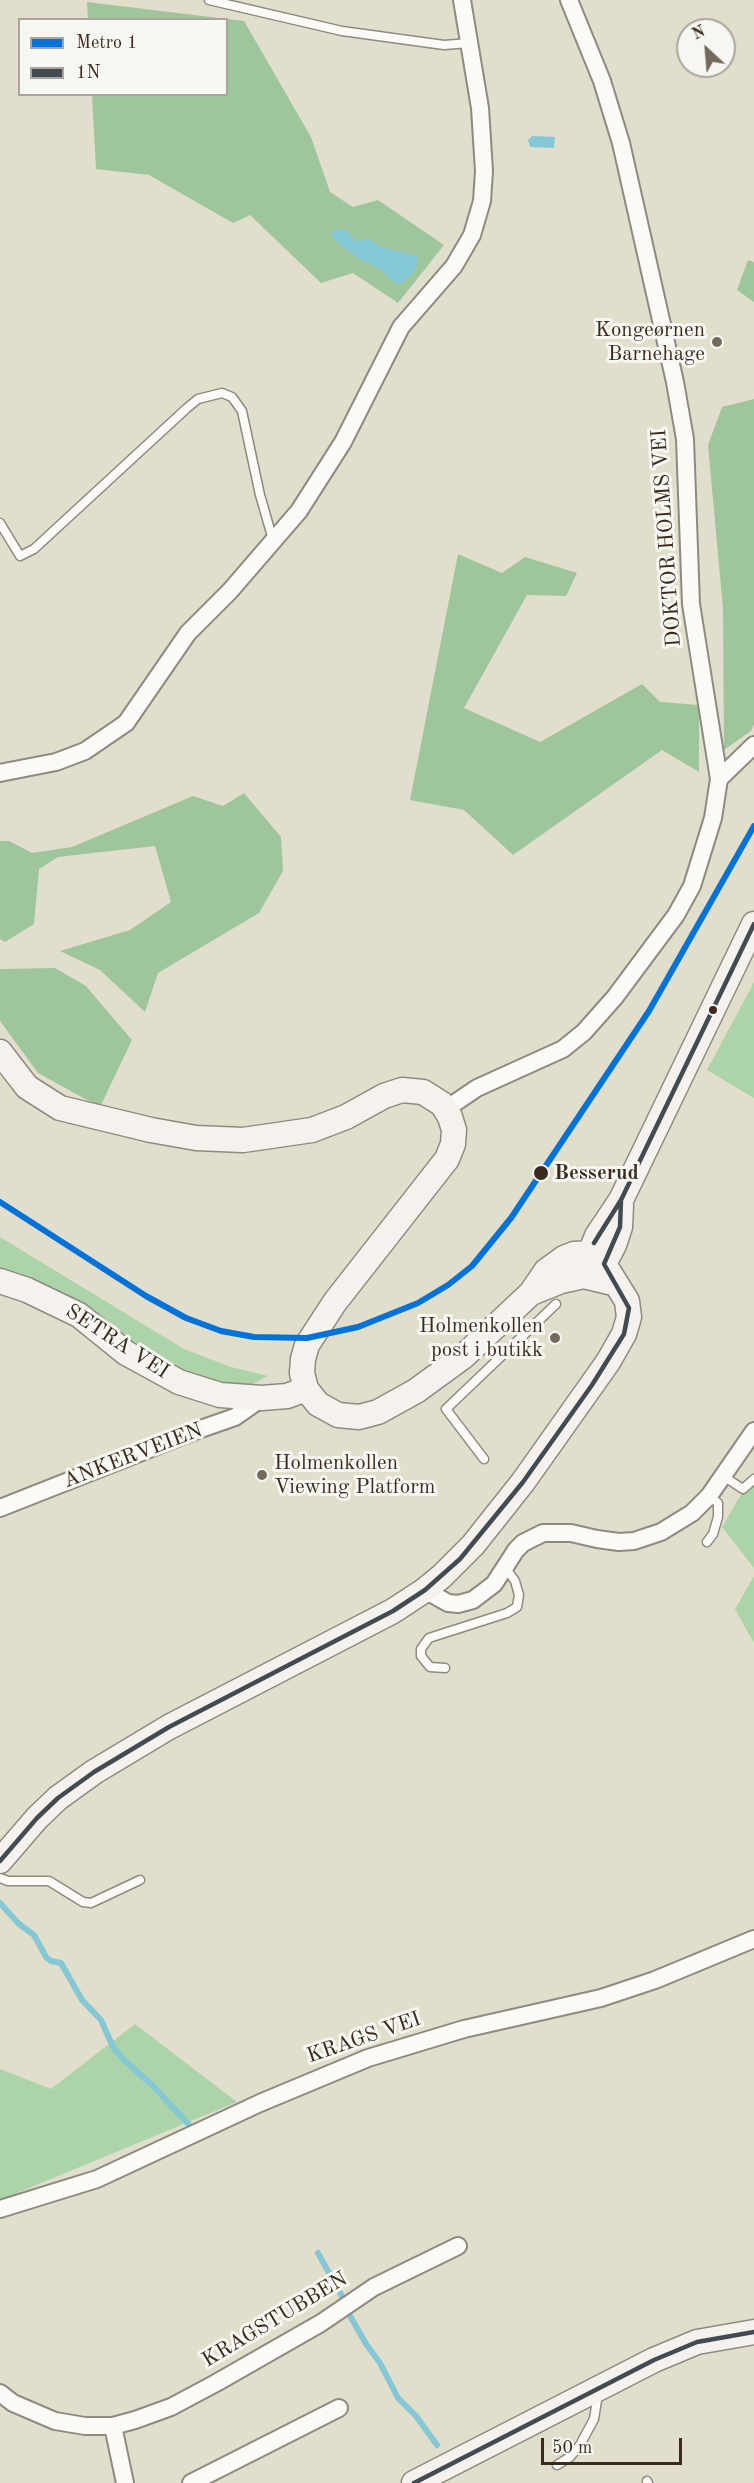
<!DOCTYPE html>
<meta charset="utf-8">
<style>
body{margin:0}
#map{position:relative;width:754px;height:2483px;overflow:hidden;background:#e2decc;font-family:"Old Standard TT",serif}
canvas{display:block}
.legend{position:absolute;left:18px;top:18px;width:210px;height:78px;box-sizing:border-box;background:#f6f6f2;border:2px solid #aba49d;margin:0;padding:8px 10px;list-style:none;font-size:18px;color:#3b2a1e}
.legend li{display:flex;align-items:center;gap:12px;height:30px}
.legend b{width:30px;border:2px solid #aba49d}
.north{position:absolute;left:676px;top:18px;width:60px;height:60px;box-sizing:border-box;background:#f6f6f2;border:2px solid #aba49d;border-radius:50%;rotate:334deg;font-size:16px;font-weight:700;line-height:24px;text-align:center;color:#3b2a1e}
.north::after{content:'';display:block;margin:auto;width:21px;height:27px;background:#75695b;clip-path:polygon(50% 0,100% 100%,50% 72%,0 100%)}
.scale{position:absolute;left:541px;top:2438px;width:141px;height:27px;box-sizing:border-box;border:3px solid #3b2a1e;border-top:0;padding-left:8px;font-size:18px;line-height:21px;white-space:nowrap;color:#3b2a1e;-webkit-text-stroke:4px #f6f6f2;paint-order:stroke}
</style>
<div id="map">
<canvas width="754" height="2483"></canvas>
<ul class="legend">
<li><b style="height:8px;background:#0073db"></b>Metro 1</li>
<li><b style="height:8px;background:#424a52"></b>1N</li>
</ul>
<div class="north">N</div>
<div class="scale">50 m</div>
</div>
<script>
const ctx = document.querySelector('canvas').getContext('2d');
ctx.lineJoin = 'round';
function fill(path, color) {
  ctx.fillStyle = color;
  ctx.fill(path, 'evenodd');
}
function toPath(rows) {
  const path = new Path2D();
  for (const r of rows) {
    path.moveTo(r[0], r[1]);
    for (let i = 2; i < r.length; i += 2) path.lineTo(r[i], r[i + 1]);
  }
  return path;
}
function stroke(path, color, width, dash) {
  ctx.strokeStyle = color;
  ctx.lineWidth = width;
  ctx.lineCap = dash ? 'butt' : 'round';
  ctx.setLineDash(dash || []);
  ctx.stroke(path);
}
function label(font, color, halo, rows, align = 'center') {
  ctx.font = font + ' "Old Standard TT",serif';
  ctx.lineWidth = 6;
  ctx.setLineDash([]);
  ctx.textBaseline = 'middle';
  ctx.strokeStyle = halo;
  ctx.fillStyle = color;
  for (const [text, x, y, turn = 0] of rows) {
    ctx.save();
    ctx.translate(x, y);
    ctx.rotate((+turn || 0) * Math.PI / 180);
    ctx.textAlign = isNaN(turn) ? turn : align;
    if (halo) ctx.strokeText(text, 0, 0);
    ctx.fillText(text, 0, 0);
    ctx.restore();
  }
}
fill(toPath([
 [754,982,754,1098,707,1070],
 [0,1237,184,1349,231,1367,268,1376,242,1390,180,1374,0,1270],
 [754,1472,754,1568,722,1527],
 [754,1576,754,1643,735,1609],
 [135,2024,237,2102,0,2200,0,2069,51,2089]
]), '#acd4a8');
fill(toPath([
 [87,2,244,21,311,137,330,192,353,207,378,200,444,245,398,303,353,273,321,283,250,215,233,223,149,175,96,169,92,95,226,94,226,20,88,19],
 [748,260,754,262,754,302,737,290],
 [754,399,754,724,751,731,724,750,723,609,708,445,722,407],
 [458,554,502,573,525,557,577,573,566,596,527,595,464,708,540,742,642,684,660,702,699,705,699,772,662,750,513,855,464,810,410,800],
 [244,793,281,837,283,871,259,913,158,973,145,1012,100,970,60,951,130,930,171,902,155,846,58,857,39,869,34,924,5,942,0,939,0,841,9,841,32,853,72,847,193,796,223,806],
 [55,968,86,986,132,1040,100,1107,38,1073,0,1021,0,969]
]), '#9fc59d');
fill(toPath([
 [532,136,555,137,554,148,530,147,528,140],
 [338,229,347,231,355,241,369,239,381,247,418,256,415,271,400,284,394,283,382,270,356,257,332,238,332,231]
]), '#84c8d5');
stroke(toPath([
 [0,1903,19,1924,34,1935,46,1957,51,1961,61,1963,82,2000,101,2020,113,2047,125,2061,152,2085,192,2128],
 [318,2253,343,2298],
 [349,2314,366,2344,380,2363,398,2398,416,2416,437,2445]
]), '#84c8d5', 6);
const lane = toPath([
 [209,0,342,31,444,45,469,43],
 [0,523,20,556,34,549,187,408,198,399,222,393,232,397,242,411,260,495,273,540],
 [484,1459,446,1409,556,1304],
 [723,1476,743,1489,754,1479],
 [707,1542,713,1534,718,1517,718,1503,709,1496],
 [445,1668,430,1667,421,1656,421,1649,429,1638,507,1613,517,1607,519,1595,515,1581,505,1567],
 [0,1878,8,1881,49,1881,83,1902,91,1903,140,1880],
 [557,2465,570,2457,580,2445,594,2419,598,2394],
 [647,2481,648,2483]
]);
const street = toPath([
 [0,773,56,762,85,751,126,723,188,633,230,591,299,511,343,442,401,327,454,266,472,235,482,201,484,171,480,108,462,0],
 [719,779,754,745],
 [446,1109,477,1088,563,1049,584,1032,615,997,676,915,692,886,713,818,719,779,691,604,685,439,675,382,621,143,602,81,569,0],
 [0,1508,195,1431,235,1417,262,1398],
 [425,1590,448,1603,458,1604,473,1600,494,1584,516,1550,523,1543,543,1533,571,1533,597,1539,619,1542,634,1541,661,1532,692,1513,709,1496,754,1431],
 [0,2209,97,2179,260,2103,368,2058,464,2029,601,1998,655,1980,754,1939],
 [0,2393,13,2403,55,2421,85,2426,113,2426,135,2420,171,2407,216,2383,321,2323,374,2287,458,2246],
 [113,2426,125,2483],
 [191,2483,339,2408]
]);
const secondary = toPath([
 [0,1052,27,1087,60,1108,151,1130,196,1138,243,1140,312,1130,346,1117,384,1096,402,1090,423,1092,442,1104,450,1117,454,1130,453,1144,447,1159,335,1302,307,1345,303,1359,302,1373,306,1389,318,1404,338,1415,359,1417,378,1412,416,1391,464,1356,531,1293,546,1271,564,1258,574,1254,590,1253,604,1264,627,1301,629,1317,624,1334,608,1362,523,1482,473,1545,442,1576,425,1590,393,1611,169,1727,94,1772,58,1798,37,1818,0,1861],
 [591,1270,590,1253,597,1236,621,1200,754,924],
 [595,1275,604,1264,614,1245,620,1227,621,1205],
 [0,1281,27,1290,79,1315,126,1353,179,1382,220,1395,262,1398,287,1396,306,1389],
 [531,1293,561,1281,584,1276,609,1282],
 [414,2483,654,2360,697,2342,754,2332]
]);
stroke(lane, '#8f8a80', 11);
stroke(street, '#8f8a80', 20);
stroke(secondary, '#8f8a80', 27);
stroke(lane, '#fbfaf7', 8);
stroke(street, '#fbfaf7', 16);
stroke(secondary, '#f5f2ed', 24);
stroke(toPath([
 [594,1243,621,1200,754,924],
 [0,1861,37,1818,58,1798,94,1772,169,1727,393,1611,425,1590,460,1559,523,1482,592,1385,624,1334,629,1308,604,1264,620,1227,621,1200],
 [414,2483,654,2360,697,2342,754,2332]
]), '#424a52', 4.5);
stroke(toPath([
 [0,1202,146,1296,186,1318,221,1331,254,1337,307,1338,358,1327,418,1303,448,1285,472,1266,511,1218,649,1011,754,826]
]), '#0073db', 6);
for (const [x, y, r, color] of [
 [717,342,6,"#75695b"],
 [713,1010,5,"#3b2a1e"],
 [541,1173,8,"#3b2a1e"],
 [555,1338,6,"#75695b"],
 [262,1475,6,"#75695b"]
]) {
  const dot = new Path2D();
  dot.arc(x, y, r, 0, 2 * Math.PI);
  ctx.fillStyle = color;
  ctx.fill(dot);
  stroke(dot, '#f6f6f2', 2);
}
label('21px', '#3b2a1e', '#f6f6f2', [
 ["Kongeørnen",705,330],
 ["Barnehage",705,354],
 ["Holmenkollen",543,1326],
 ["post i butikk",543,1350],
 ["Holmenkollen",274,1463,"left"],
 ["Viewing Platform",274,1487,"left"]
], 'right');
label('21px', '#3b2a1e', '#f6f6f2', [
 ["DOKTOR HOLMS VEI",667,538,-94],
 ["SETRA VEI",117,1342,33],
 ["ANKERVEIEN",133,1456,-21],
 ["KRAGS VEI",364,2038,-19],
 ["KRAGSTUBBEN",275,2320,-31]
]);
label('bold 21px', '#3b2a1e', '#f6f6f2', [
 ["Besserud",554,1173]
], 'left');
</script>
